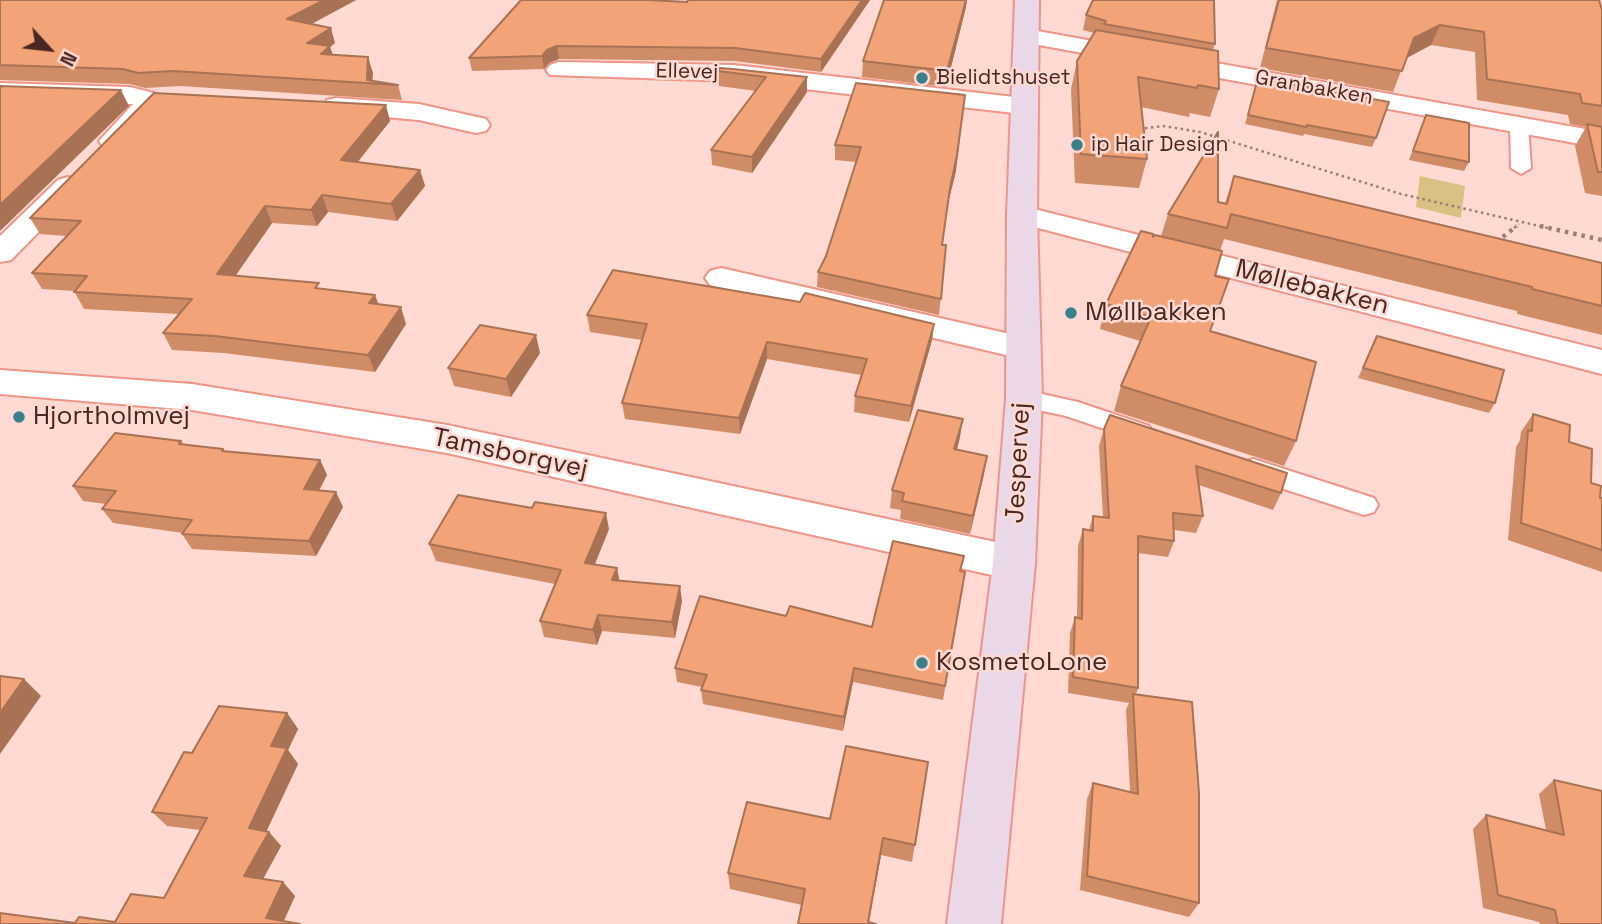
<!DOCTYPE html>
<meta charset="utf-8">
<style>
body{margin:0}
#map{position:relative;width:1602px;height:924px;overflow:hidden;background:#ffd9d2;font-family:"Space Grotesk",sans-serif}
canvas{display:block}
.north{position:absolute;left:14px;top:14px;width:70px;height:70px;-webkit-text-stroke:5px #ffd9d2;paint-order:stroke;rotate:117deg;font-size:19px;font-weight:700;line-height:28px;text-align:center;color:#4a2621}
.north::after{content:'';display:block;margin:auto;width:24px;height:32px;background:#4a2621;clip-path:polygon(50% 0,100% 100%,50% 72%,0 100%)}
</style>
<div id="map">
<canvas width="1602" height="924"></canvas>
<div class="north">N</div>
</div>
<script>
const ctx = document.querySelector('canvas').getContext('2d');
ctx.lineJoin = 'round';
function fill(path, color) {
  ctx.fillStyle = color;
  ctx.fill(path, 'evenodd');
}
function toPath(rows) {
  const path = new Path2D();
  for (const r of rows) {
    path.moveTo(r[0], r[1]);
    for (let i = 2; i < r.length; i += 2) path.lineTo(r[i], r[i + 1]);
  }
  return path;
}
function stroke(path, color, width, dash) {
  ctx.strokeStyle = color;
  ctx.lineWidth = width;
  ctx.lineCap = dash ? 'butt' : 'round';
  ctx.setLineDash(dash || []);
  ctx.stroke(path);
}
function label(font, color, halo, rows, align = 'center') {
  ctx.font = font + ' "Space Grotesk",sans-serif';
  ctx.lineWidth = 5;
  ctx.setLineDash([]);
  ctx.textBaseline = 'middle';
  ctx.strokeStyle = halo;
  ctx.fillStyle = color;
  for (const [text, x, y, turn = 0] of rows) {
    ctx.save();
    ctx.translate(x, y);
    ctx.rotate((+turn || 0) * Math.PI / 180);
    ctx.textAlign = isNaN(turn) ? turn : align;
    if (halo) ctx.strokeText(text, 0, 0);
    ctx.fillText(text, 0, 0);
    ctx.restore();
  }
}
fill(toPath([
 [1420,176,1465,186,1461,218,1416,207]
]), '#d9c184');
const lane = toPath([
 [1519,119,1528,125,1531,168,1521,174,1511,168,1510,125,1519,119],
 [1024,390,1078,402,1149,426,1153,432,1149,438,1140,441,1066,416,1015,405,1012,399,1015,393,1024,390],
 [1253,459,1374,498,1378,505,1374,512,1364,515,1244,476,1240,469,1244,462,1253,459]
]);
const street = toPath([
 [1026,29,1602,132,1602,148,1017,41,1014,36,1017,31,1026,29],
 [559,62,734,65,1023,98,1032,100,1036,106,1032,112,1023,114,734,81,550,75,546,70,550,65,559,62],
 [0,83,130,87,154,93,160,107,123,147,113,149,103,147,99,141,133,104,0,99,0,83],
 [336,98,419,104,486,119,490,125,486,131,476,133,419,120,327,112,323,106,327,100,336,98],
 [68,177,78,180,83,186,78,192,11,260,0,262,0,236,58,180,68,177],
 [1022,206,1602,350,1602,374,1011,221,1007,215,1011,209,1022,206],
 [721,268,1023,337,1035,340,1040,348,1035,356,1023,359,710,285,705,278,710,271,721,268],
 [0,370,192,384,447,425,1014,546,1029,551,1035,563,1029,575,1014,580,447,453,192,410,0,394,0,370]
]);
const secondary = toPath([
 [1015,0,1039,0,1037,215,1042,399,1035,563,1001,924,947,924,993,563,1006,399,1007,215,1015,0]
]);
stroke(lane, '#ee9588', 4);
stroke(street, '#ee9588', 4);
stroke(secondary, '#ee9588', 4);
stroke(toPath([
 [1139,129,1163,126,1200,132,1401,194,1548,228],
 [1514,228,1519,224]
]), '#a07b75', 2.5, [2.5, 3.5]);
stroke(toPath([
 [1540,226,1602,240],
 [1496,242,1517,226]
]), '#a07b75', 4.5, [3.5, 5]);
fill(lane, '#fff');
fill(street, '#fff');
fill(secondary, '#ead8e9');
fill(toPath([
 [0,0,356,0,311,24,335,43,330,47,333,55,373,73,372,81,398,85,402,100,180,86,145,88,130,84,0,80],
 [688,0,870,0,821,72,735,61,559,59,549,63,544,69,472,71,469,58,687,2],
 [1277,0,1599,0,1602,10,1602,196,1585,193,1575,146,1586,127,1570,124,1568,115,1477,100,1475,52,1431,45,1406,58,1393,92,1260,68],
 [966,7,946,87,862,77,863,61],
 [1086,15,1215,44,1213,50,1219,89,1210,117,1190,113,1189,117,1141,107,1147,159,1139,188,1075,183,1071,89,1077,61,1094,33,1083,30],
 [718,71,807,77,807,92,752,173,712,165,711,150,756,91,719,86],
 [1258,78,1376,138,1372,147,1304,134,1303,136,1245,124],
 [856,83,956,171,948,203,942,245,946,245,939,315,817,287,818,272,826,256,856,162,835,160,835,145],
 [1426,115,1469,162,1464,171,1409,160],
 [390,121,358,162,420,170,425,186,397,221,328,212,317,226,272,223,235,276,322,289,379,305,406,324,375,372,224,353,172,350,163,333,179,314,84,309,74,291,42,289,32,273,67,236,40,234,30,218],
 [1234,176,1602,263,1602,335,1517,314,1517,311,1224,239,1220,251,1215,276,1210,331,1296,441,1284,466,1114,411,1121,386,1140,341,1100,329,1106,304,1161,236,1168,214,1218,202,1225,203],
 [587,315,934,324,932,340,909,422,854,412,855,396,861,375,767,359,740,434,625,419,622,403,642,340,590,332],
 [1377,336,1495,403,1489,413,1358,378],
 [540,353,511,397,454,386,448,368],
 [1533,414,1569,442,1591,483,1600,498,1602,498,1602,572,1508,540,1516,447,1520,440,1521,432],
 [1104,429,1281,493,1273,510,1199,485,1203,516,1196,533,1174,530,1174,541,1168,557,1138,553,1138,688,1136,694,1199,903,1189,917,1080,890,1087,799,1093,783,1130,792,1126,710,1129,703,1068,693,1070,633,1075,617,1077,618,1078,546,1083,529,1089,530,1093,516,1103,517,1099,446],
 [960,437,957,450,984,474,970,534,900,519,901,510,890,508,892,490],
 [181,441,184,445,223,449,224,451,320,460,327,475,319,491,343,507,316,556,192,549,182,534,183,533,113,523,102,509,106,504,83,501,73,486],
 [609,529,594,565,617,568,619,580,682,601,675,638,602,631,597,645,544,637,540,621,555,584,436,561,429,544],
 [961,571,965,572,943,700,853,682,843,731,703,704,701,690,702,687,677,682,675,668,872,627],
 [287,713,298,729,288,750,298,764,266,831,269,832,281,846,263,879,295,896,284,921,115,922,164,898,200,830,167,826,152,812,192,753],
 [928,762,912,862,881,855,869,923,802,905,730,889,728,873,830,819],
 [1554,780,1602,924,1540,924,1539,922,1483,908,1473,829,1486,815,1546,830,1539,794]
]), '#d08c67');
fill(toPath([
 [324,0,356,0,293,34,287,19],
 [862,0,870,0,821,72,821,59],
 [966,0,967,0,966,7,946,87,947,71],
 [1440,25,1431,45,1405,59,1414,38],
 [331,28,335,43,330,47,335,61,326,69,307,43],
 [557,46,559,59,549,63,544,69,542,56,547,50],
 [368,57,373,73,372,83,367,80],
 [807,77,807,92,752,173,752,157],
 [121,90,129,106,0,231,0,205],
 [965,95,956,171,948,203,950,188],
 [386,105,390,121,346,176,341,160],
 [420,170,425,186,397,221,391,204],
 [322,195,328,212,317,226,311,210],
 [265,206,272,223,225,291,217,274],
 [375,295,381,311,369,303],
 [401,307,406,324,375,372,368,355],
 [934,324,932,340,909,422,911,406],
 [536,335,540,353,511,397,506,379],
 [767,342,767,359,740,434,739,418],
 [963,419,960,437,952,467,954,449],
 [987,456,984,474,970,534,973,516],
 [320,460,327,475,311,504,304,489],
 [336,492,343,507,316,556,309,541],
 [606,513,609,529,589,579,585,563],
 [617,568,620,584,612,580],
 [680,586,682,601,675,638,672,622],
 [598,615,602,631,597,645,593,630],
 [854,668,853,682,843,731,844,717],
 [24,679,41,696,0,754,0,713],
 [287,713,298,729,288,750,298,764,261,843,249,828,271,746],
 [269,832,281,846,257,890,244,876],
 [883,838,881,855,868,924],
 [283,882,295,896,282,924,266,918]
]), '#a97254');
const building = toPath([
 [0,0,324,0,287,19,331,28,307,43,330,46,321,54,368,57,367,80,398,85,173,71,138,73,123,69,0,65,0,0],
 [521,0,649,0,687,2,688,0,862,0,821,59,735,48,557,46,547,50,542,56,469,58,521,0],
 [884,0,966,0,947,71,863,61,884,0],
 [1093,0,1214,0,1215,44,1104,24,1106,21,1086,15,1093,0],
 [1279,0,1599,0,1602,10,1602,106,1582,103,1580,94,1487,79,1484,32,1440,25,1414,38,1402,71,1266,48,1279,0],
 [1096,30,1218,51,1219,89,1198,85,1197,88,1138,77,1147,159,1081,154,1077,61,1096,30],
 [720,68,733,69,807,77,752,157,711,150,766,77,718,71,720,68],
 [1258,78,1389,102,1376,138,1307,125,1306,127,1248,115,1258,78],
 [856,83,965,95,957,155,950,188,942,245,946,245,941,299,818,272,826,256,861,147,835,145,856,83],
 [0,86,121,90,0,205,0,86],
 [154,93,386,105,341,160,420,170,391,204,322,195,311,210,265,206,217,274,319,283,315,288,375,295,369,303,401,307,368,355,215,336,163,333,192,299,74,292,87,276,32,273,81,221,30,218,154,93],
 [1426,115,1469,123,1469,162,1413,151,1426,115],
 [1587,124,1602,127,1602,172,1598,172,1587,124],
 [1218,132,1218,202,1227,204,1234,176,1602,263,1602,306,1532,289,1532,287,1231,214,1227,228,1168,214,1218,132],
 [1141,231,1153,234,1153,237,1155,235,1222,251,1215,276,1229,279,1210,331,1316,362,1296,441,1121,386,1151,317,1106,304,1141,231],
 [613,270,800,302,805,293,934,324,911,406,855,396,867,359,767,342,739,418,622,403,647,324,587,315,613,270],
 [480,325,536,335,506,379,448,368,480,325],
 [1377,336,1504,370,1495,403,1363,368,1377,336],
 [918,410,963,419,954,449,987,456,973,516,902,501,904,493,892,490,918,410],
 [1533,414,1570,425,1569,442,1592,449,1591,483,1601,486,1600,498,1602,498,1602,550,1521,523,1528,430,1532,431,1533,414],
 [1110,415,1287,473,1281,493,1196,466,1203,516,1173,513,1174,541,1138,536,1138,688,1073,677,1075,617,1082,619,1083,529,1093,531,1093,516,1109,518,1104,429,1110,415],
 [115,433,181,441,179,444,223,449,222,451,320,460,304,489,336,492,309,541,182,534,192,520,102,509,116,491,73,486,115,433],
 [458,495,532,508,535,502,606,513,585,563,617,568,612,580,680,586,672,622,598,615,593,630,540,621,561,570,429,544,458,495],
 [893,541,964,556,960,571,965,572,945,686,854,668,844,717,701,690,707,675,675,668,700,596,786,616,790,606,872,627,893,541],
 [0,676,24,679,0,713,0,676],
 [1133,694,1192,702,1199,793,1199,903,1087,876,1093,783,1138,794,1133,694],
 [219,706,287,713,271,746,287,748,249,828,269,832,244,876,283,882,266,918,300,924,0,924,0,913,75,923,79,917,115,922,131,894,164,898,207,818,152,812,184,752,192,753,219,706],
 [846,746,928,762,915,845,883,838,868,922,876,924,798,924,805,889,728,873,747,802,830,819,846,746],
 [1554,780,1602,791,1602,924,1558,924,1555,910,1498,895,1486,815,1564,835,1554,780]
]);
fill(building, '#f2a378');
stroke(building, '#a97254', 2);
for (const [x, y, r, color] of [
 [922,78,7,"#3a808b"],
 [1077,145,7,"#3a808b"],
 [1071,313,7,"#3a808b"],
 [19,417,7,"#3a808b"],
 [922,663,7,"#3a808b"]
]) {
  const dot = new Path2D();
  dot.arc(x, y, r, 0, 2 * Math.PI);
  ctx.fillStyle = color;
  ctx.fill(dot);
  stroke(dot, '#ffd9d2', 2.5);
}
label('21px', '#4a2621', '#ffd9d2', [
 ["Ellevej",687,72,1],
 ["Granbakken",1314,88,10]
]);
label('21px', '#4a2621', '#ffd9d2', [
 ["Bielidtshuset",936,78],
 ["ip Hair Design",1091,145]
], 'left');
label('26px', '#4a2621', '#ffd9d2', [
 ["Møllebakken",1312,288,14],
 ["Tamsborgvej",510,454,12],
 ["Jespervej",1019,463,-87]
]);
label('26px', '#4a2621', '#ffd9d2', [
 ["Møllbakken",1085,313],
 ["Hjortholmvej",33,417],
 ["KosmetoLone",936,663]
], 'left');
</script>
